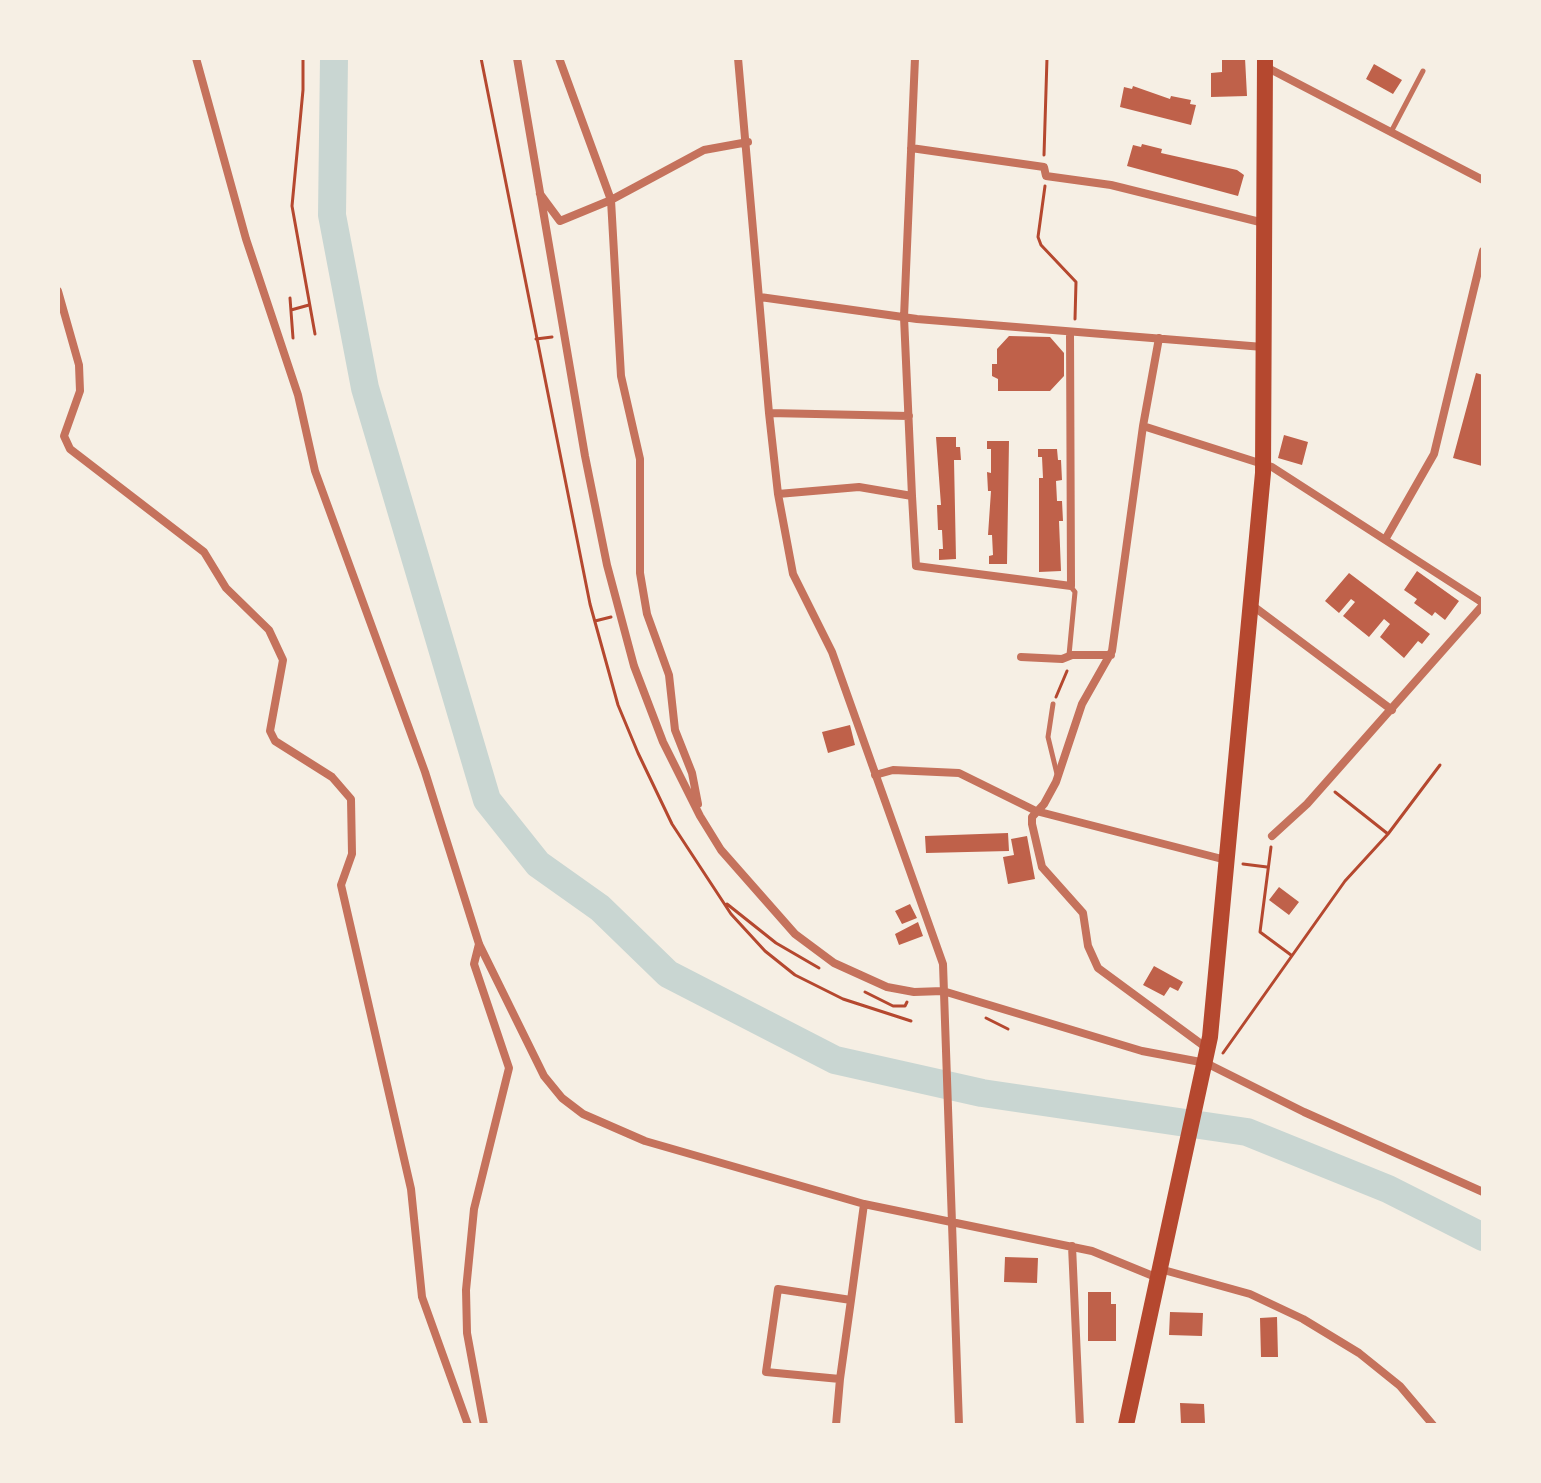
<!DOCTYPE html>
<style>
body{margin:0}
#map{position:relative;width:1541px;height:1483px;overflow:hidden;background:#f6efe4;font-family:Barlow,sans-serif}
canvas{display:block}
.frame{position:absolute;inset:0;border:60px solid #f6efe4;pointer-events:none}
</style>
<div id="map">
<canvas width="1541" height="1483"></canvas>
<div class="frame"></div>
</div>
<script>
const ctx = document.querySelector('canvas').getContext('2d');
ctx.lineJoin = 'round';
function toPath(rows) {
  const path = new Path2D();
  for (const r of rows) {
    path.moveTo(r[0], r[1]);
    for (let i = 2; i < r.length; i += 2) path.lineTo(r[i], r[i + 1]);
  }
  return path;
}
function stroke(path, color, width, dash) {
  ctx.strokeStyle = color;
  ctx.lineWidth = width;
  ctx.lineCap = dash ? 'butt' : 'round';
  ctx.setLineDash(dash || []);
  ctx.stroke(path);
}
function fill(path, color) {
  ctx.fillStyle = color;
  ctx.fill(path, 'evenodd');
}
stroke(toPath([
 [334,58,332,215,365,388,487,800,538,864,600,908,668,974,835,1060,982,1093,1247,1132,1388,1189,1483,1237]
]), '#c9d6d2', 28);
fill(toPath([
 [1222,58,1245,58,1247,96,1211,97,1211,73,1222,72],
 [1374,64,1402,80,1393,94,1366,79],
 [1133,86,1170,99,1171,96,1191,100,1190,104,1196,105,1191,125,1120,107,1124,87,1132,89],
 [1142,144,1162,149,1161,153,1237,170,1244,175,1238,196,1127,166,1133,145,1141,147],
 [1009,336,1050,337,1064,353,1064,376,1050,391,998,391,998,379,992,376,992,364,997,364,997,349],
 [1476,373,1483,375,1482,466,1453,458],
 [1284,435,1308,442,1302,465,1278,458],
 [936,437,956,437,956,447,960,447,961,460,954,460,956,559,939,560,939,549,943,549,942,530,938,530,937,505,941,505],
 [987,441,1009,441,1007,564,989,564,989,556,993,555,992,535,988,535,991,491,988,491,987,472,991,473,991,449,987,449],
 [1038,449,1057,449,1058,460,1061,460,1062,480,1056,481,1057,501,1062,501,1063,521,1059,521,1061,571,1039,572,1039,478,1043,478,1042,457,1038,457],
 [1417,571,1459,601,1445,620,1435,612,1432,616,1414,603,1417,599,1404,590],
 [1349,573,1430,634,1422,644,1418,641,1404,658,1380,637,1390,624,1384,619,1369,637,1343,616,1355,602,1351,599,1339,613,1325,601],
 [850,725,855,745,828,753,822,732],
 [1008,833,1009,851,926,853,925,836],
 [1027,836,1035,879,1008,884,1003,857,1014,855,1011,839],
 [1279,887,1299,902,1289,915,1269,900],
 [910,904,917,918,902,924,895,911],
 [918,922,923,936,899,945,895,934],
 [1154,966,1183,982,1178,991,1170,987,1164,996,1143,985],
 [1005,1257,1038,1258,1037,1283,1004,1282],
 [1088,1292,1111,1292,1111,1304,1116,1304,1116,1341,1088,1341],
 [1170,1312,1203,1313,1202,1336,1169,1335],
 [1277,1317,1278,1357,1261,1357,1260,1318],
 [1180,1403,1204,1404,1205,1423,1181,1424]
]), '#bf614a');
stroke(toPath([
 [303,58,303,90,292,206,315,334],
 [481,58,590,604,618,705,638,753,672,824,731,914,765,951,795,975,843,999,911,1021],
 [1044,155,1047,58],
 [1045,186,1038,237,1041,245,1076,282,1075,319],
 [290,298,293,338],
 [291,310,309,305],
 [536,339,552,337],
 [595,621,611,617],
 [1056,697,1067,671],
 [1335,792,1388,834],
 [1271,847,1260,932,1291,955],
 [1243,864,1267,867],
 [727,904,776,943,819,968],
 [865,992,893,1006,905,1006,907,1002],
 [986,1018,1008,1029],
 [1223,1053,1345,881,1388,834,1440,765]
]), '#b5482f', 3);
stroke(toPath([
 [1391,132,1423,71],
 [1069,655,1075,592,1071,587],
 [1053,704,1048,737,1057,774]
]), '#c5725c', 5);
stroke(toPath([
 [196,58,246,239,298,395,315,471,425,772,479,944,544,1076,562,1098,583,1114,645,1141,864,1204,1092,1251,1158,1278],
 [517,58,585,456,607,565,634,666,663,742,700,816,721,850,795,934,834,963,887,987,914,992,943,991,1142,1051,1206,1063,1304,1112,1483,1192],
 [559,58,611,200,621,376,640,459,640,573,647,614,669,675,675,730,692,773,698,804],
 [738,58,769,413,778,494,793,574,832,652,943,964,959,1425],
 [1266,67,1483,180],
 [911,148,1044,167,1046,176,1111,185,1264,223],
 [540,194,560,221,611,200,704,150,748,142],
 [58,291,79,365,80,391,64,436,70,449,204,552,226,588,269,630,283,660,270,731,275,741,332,777,351,799,352,854,341,885,411,1189,422,1297,468,1425],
 [760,297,917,319,1263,347],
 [1159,338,1143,426,1112,651,1082,704,1056,782,1044,804,1032,817,1032,824,1042,867,1083,913,1088,946,1098,968,1208,1049],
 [769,413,909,416],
 [1143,426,1272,467,1483,603],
 [778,494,859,487,912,496,904,317,915,58],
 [912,496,916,566,1071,586,1070,332],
 [1386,538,1434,454,1483,251],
 [1253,606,1392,710],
 [1021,657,1062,659,1072,655,1111,655],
 [875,775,893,770,959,773,1036,811,1226,860],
 [1272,836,1307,804,1483,605],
 [479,944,474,964,509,1068,474,1209,466,1290,467,1333,484,1425],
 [1072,1246,1080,1425],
 [1160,1269,1250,1294,1303,1319,1359,1353,1400,1386,1433,1425],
 [840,1379,851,1300],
 [836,1425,840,1379,766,1372,778,1289,851,1300,864,1204]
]), '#c5725c', 8);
stroke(toPath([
 [1126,1425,1210,1037,1263,473,1265,58]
]), '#b5482f', 16);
</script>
